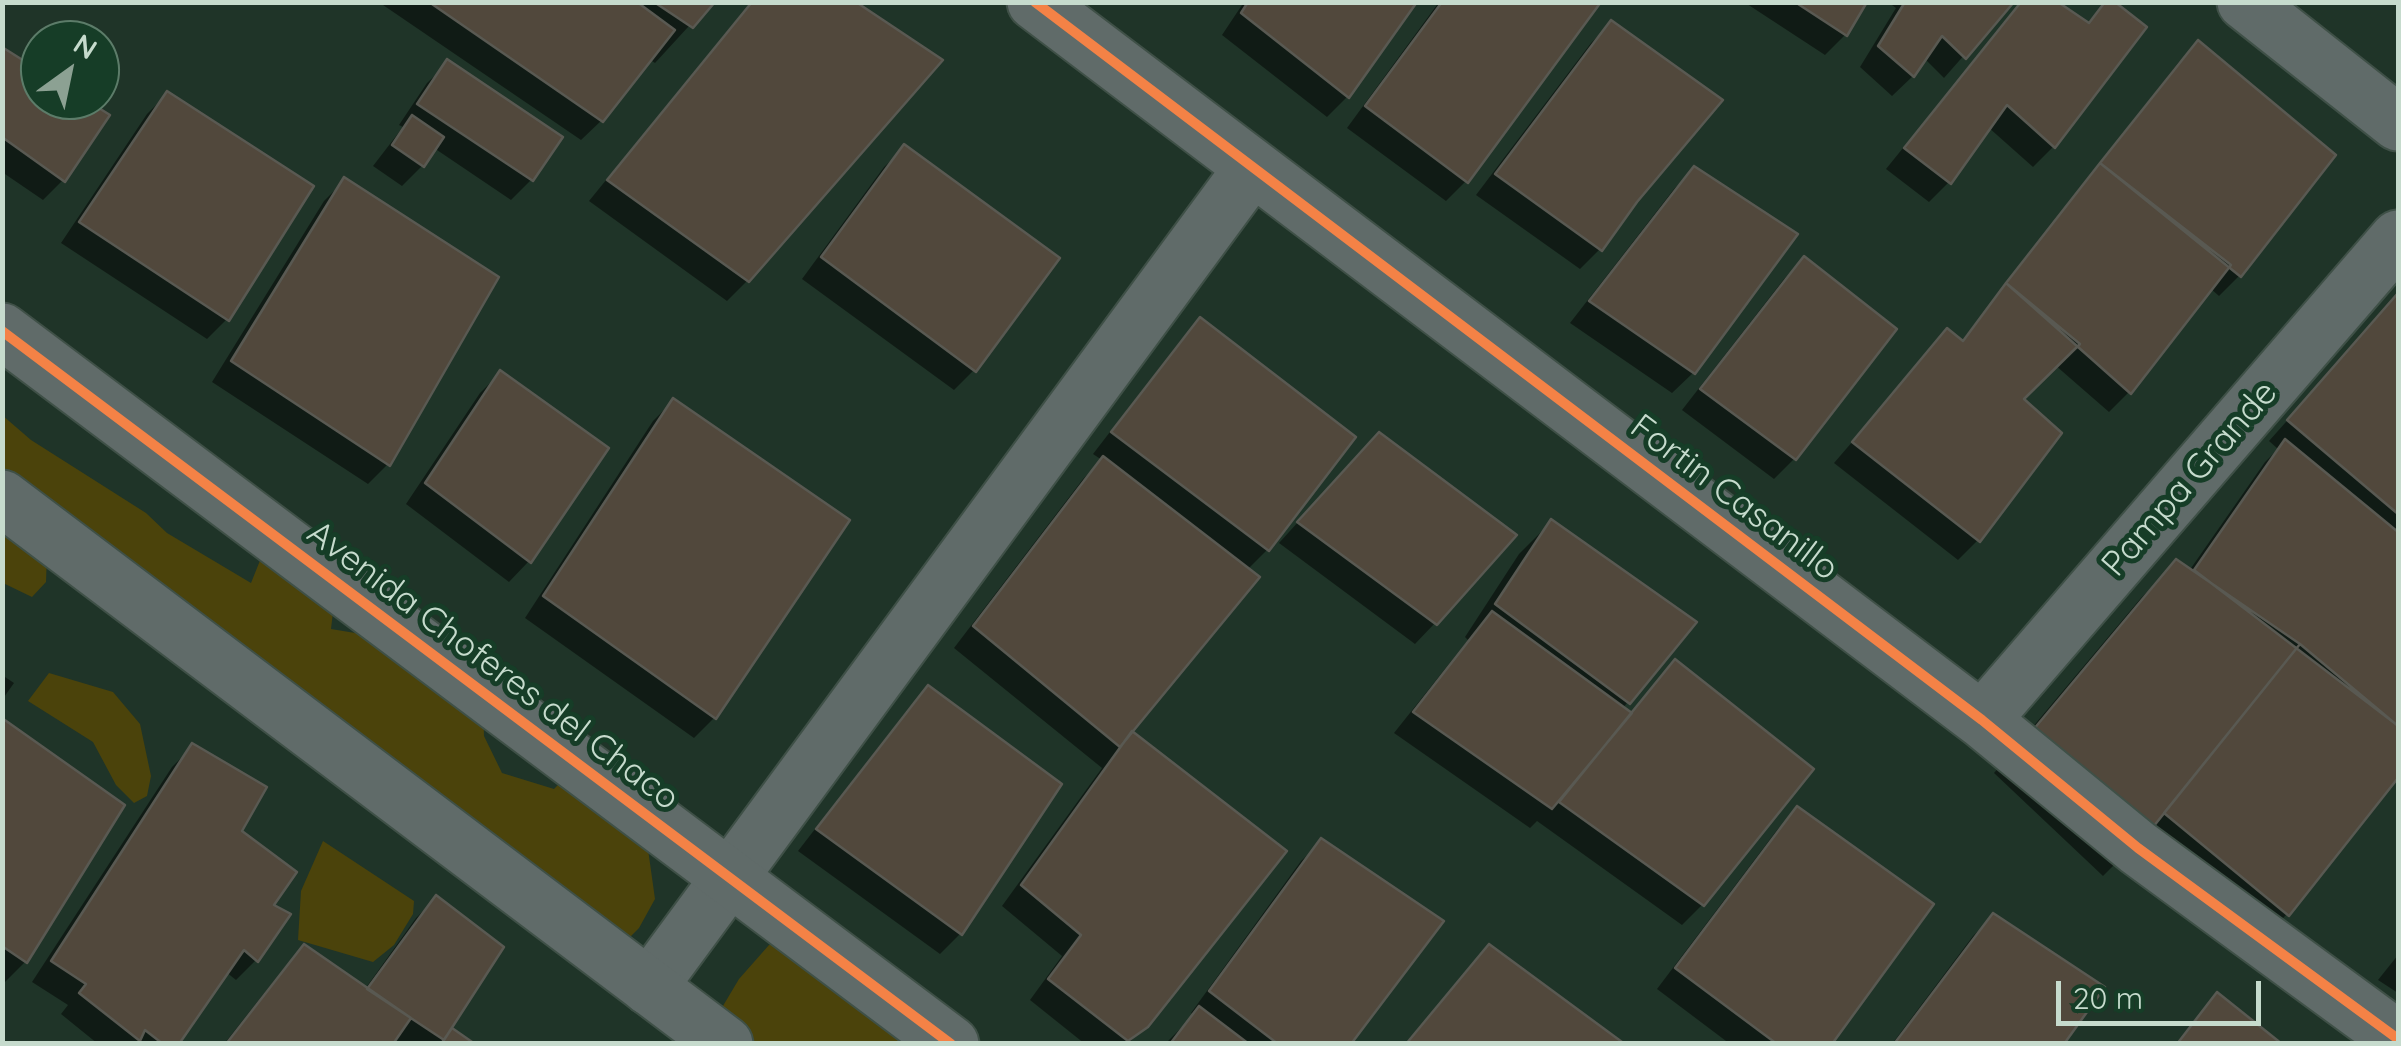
<!DOCTYPE html>
<style>
body{margin:0}
#map{position:relative;width:2401px;height:1046px;overflow:hidden;background:#1f3428;font-family:Quicksand,sans-serif}
canvas{display:block}
.frame{position:absolute;inset:0;border:5px solid #c6dbcd;pointer-events:none}
.north{position:absolute;left:20px;top:20px;width:100px;height:100px;box-sizing:border-box;background:#163d27;border:2px solid #5c7c69;border-radius:50%;rotate:33deg;font-size:28px;font-weight:700;line-height:40px;text-align:center;color:#c6dbcd}
.north::after{content:'';display:block;margin:auto;width:35px;height:45px;background:#8ca193;clip-path:polygon(50% 0,100% 100%,50% 72%,0 100%)}
.scale{position:absolute;left:2056px;top:981px;width:205px;height:45px;box-sizing:border-box;border:5px solid #c6dbcd;border-top:0;padding-left:12px;font-size:30px;line-height:35px;white-space:nowrap;color:#c6dbcd;-webkit-text-stroke:8px #163d27;paint-order:stroke}
</style>
<div id="map">
<canvas width="2401" height="1046"></canvas>
<div class="frame"></div>
<div class="north">N</div>
<div class="scale">20 m</div>
</div>
<script>
const ctx = document.querySelector('canvas').getContext('2d');
ctx.lineJoin = 'round';
function fill(path, color) {
  ctx.fillStyle = color;
  ctx.fill(path, 'evenodd');
}
function toPath(rows) {
  const path = new Path2D();
  for (const r of rows) {
    path.moveTo(r[0], r[1]);
    for (let i = 2; i < r.length; i += 2) path.lineTo(r[i], r[i + 1]);
  }
  return path;
}
function stroke(path, color, width, dash) {
  ctx.strokeStyle = color;
  ctx.lineWidth = width;
  ctx.lineCap = dash ? 'butt' : 'round';
  ctx.setLineDash(dash || []);
  ctx.stroke(path);
}
function label(font, color, halo, rows, align = 'center') {
  ctx.font = font + ' Quicksand,sans-serif';
  ctx.lineWidth = 10;
  ctx.setLineDash([]);
  ctx.textBaseline = 'middle';
  ctx.strokeStyle = halo;
  ctx.fillStyle = color;
  for (const [text, x, y, turn = 0] of rows) {
    ctx.save();
    ctx.translate(x, y);
    ctx.rotate((+turn || 0) * Math.PI / 180);
    ctx.textAlign = isNaN(turn) ? turn : align;
    if (halo) ctx.strokeText(text, 0, 0);
    ctx.fillText(text, 0, 0);
    ctx.restore();
  }
}
fill(toPath([
 [2,415,31,440,146,513,167,533,251,583,271,533,339,561,331,629,440,647,482,677,484,736,502,773,554,789,587,755,639,785,655,899,639,928,625,942,3,473],
 [2,524,47,553,46,582,32,597,3,583],
 [49,673,113,692,140,724,151,776,147,796,134,803,116,785,93,742,28,701],
 [323,841,414,901,413,914,394,945,373,962,298,940,301,891],
 [846,943,916,1043,710,1043,708,1031,739,979,769,945]
]), '#4b430b');
fill(toPath([
 [384,2,711,2,655,63,649,59,602,120,581,140,383,5],
 [751,2,851,2,747,281,727,301,589,201],
 [1244,2,1414,2,1347,97,1327,117,1222,35],
 [1439,2,1598,2,1466,181,1446,201,1347,128],
 [1744,2,1864,2,1845,35,1825,55],
 [1888,2,2011,2,1944,78,1924,58,1913,76,1892,96,1860,67,1896,8],
 [2021,2,2086,24,2107,2,2144,28,2053,147,2033,167,1988,127,1949,182,1929,202,1886,169],
 [1611,23,1635,200,1600,249,1580,269,1476,195,1591,43],
 [2198,43,2333,156,2239,276,2219,296,2210,288,2129,392,2109,412,2055,365,2020,399,1978,540,1958,560,1834,463,1947,332,1960,343,2178,63],
 [2,50,40,74,40,100,82,100,63,180,43,200,2,172],
 [448,63,559,138,531,180,511,200,434,148,422,166,402,186,373,166,403,127,399,125,427,83],
 [167,94,227,319,207,339,61,243,147,114],
 [905,147,974,370,954,390,802,279,884,167],
 [1694,169,1794,235,1693,373,1672,393,1570,323,1674,189],
 [344,181,388,464,368,484,212,382,324,201],
 [1804,259,1894,329,1794,459,1774,479,1682,410,1784,279],
 [2398,296,2398,719,2394,725,2398,729,2398,774,2287,914,2256,946,2133,846,2103,876,1994,773,2141,598,2177,562,2189,571,2265,462,2278,449,2269,441],
 [1201,320,1267,550,1247,570,1129,732,1146,1025,1128,1044,1085,1044,1030,1000,1062,956,1002,906,1102,768,954,648,1083,479,1102,460,1093,454,1180,341],
 [500,373,529,561,509,582,406,504,480,393],
 [673,401,847,521,714,718,694,738,525,618,653,421],
 [1359,455,1435,623,1415,644,1279,543],
 [1551,522,1693,623,1622,709,1629,715,1675,663,1810,770,1702,905,1682,925,1537,821,1530,828,1394,733,1468,640,1465,637,1519,554],
 [2,675,14,683,2,700],
 [928,689,961,933,940,954,798,851,908,709],
 [2,721,25,962,5,982,2,980],
 [193,746,270,905,256,960,236,980,226,972,176,1044,98,1044,61,1014,68,1005,32,982,172,767],
 [1797,809,1829,1044,1730,1044,1657,989,1777,830],
 [1322,841,1348,1044,1165,1044,1194,1015,1191,1013,1301,861],
 [436,898,448,1029,470,1044,399,1044,393,1039,390,1044,224,1044,284,968,304,947,365,989,416,918],
 [1993,916,2061,1044,1892,1044,1973,936],
 [1489,948,1618,1043,1405,1044],
 [2398,955,2398,993,2378,980]
]), '#0007');
const building = toPath([
 [429,2,637,2,675,30,603,122,429,2],
 [654,2,715,2,693,28,654,2],
 [752,2,856,2,943,60,749,282,607,180,752,2],
 [1248,2,1417,2,1349,98,1241,13,1248,2],
 [1442,2,1601,2,1468,183,1365,106,1442,2],
 [1795,2,1867,2,1847,36,1795,2],
 [1905,2,2014,2,1966,59,1942,36,1914,77,1878,46,1905,2],
 [2021,2,2058,2,2089,23,2105,2,2115,2,2147,27,2055,148,2007,105,1951,184,1904,148,2021,2],
 [1611,20,1723,100,1637,202,1602,251,1495,174,1611,20],
 [2198,40,2336,155,2241,277,2100,163,2198,40],
 [2,47,40,71,40,100,86,100,110,115,65,182,2,137,2,47],
 [447,59,563,137,533,181,417,104,447,59],
 [167,91,314,186,229,321,79,222,167,91],
 [412,115,444,137,424,167,392,145,412,115],
 [904,144,1060,258,976,372,821,257,904,144],
 [2100,163,2231,265,2131,394,2006,283,2100,163],
 [1694,166,1798,234,1695,374,1589,301,1694,166],
 [344,177,499,277,390,466,231,361,344,177],
 [1804,256,1897,329,1796,460,1700,389,1804,256],
 [2006,283,2080,344,2024,399,2062,433,1980,542,1852,442,1947,328,1963,341,2006,283],
 [2398,293,2398,514,2287,420,2398,293],
 [1200,317,1356,437,1269,551,1111,432,1200,317],
 [500,370,609,448,531,563,425,483,500,370],
 [673,398,850,520,716,719,543,596,673,398],
 [1379,432,1517,535,1437,625,1297,522,1379,432],
 [2285,439,2398,532,2397,725,2194,570,2285,439],
 [1103,456,1260,577,1120,747,973,626,1103,456],
 [1551,519,1697,622,1630,704,1495,604,1551,519],
 [2176,559,2300,644,2141,842,2028,736,2176,559],
 [1492,611,1632,713,1552,809,1413,712,1492,611],
 [2300,644,2398,726,2398,778,2289,916,2164,813,2300,644],
 [1675,659,1814,769,1704,906,1559,802,1675,659],
 [928,685,1062,784,962,935,816,829,928,685],
 [2,718,125,805,27,963,2,946,2,718],
 [1132,731,1287,851,1148,1027,1128,1041,1048,979,1081,935,1021,885,1132,731],
 [192,743,267,787,242,831,297,872,274,905,291,914,258,962,244,950,179,1044,163,1044,145,1030,140,1041,79,993,86,984,51,961,192,743],
 [1797,806,1934,904,1832,1044,1777,1044,1675,968,1797,806],
 [1321,838,1444,921,1351,1044,1278,1044,1209,991,1321,838],
 [436,895,504,947,444,1040,367,989,436,895],
 [1993,913,2105,987,2064,1044,1894,1044,1993,913],
 [304,944,411,1018,393,1044,226,1044,304,944],
 [1489,944,1622,1042,1406,1044,1489,944],
 [2217,992,2282,1044,2177,1044,2217,992],
 [1199,1006,1249,1044,1170,1044,1199,1006],
 [452,1028,475,1044,441,1044,452,1028]
]);
fill(building, '#51483c');
stroke(building, '#595952', 2.5);
const minor = toPath([
 [1035,2,1982,720,2138,848,2398,1039],
 [2245,2,2398,123],
 [1982,720,2398,238],
 [649,987,1252,168]
]);
const tertiary = toPath([
 [2,331,951,1044],
 [2,498,725,1044]
]);
stroke(minor, '#3f5047', 59);
stroke(tertiary, '#3f5047', 59);
stroke(minor, '#606b69', 55);
stroke(tertiary, '#606b69', 55);
stroke(toPath([
 [1035,2,1982,720,2138,848,2398,1039],
 [2,331,951,1044]
]), '#f48246', 10);
label('35px', '#c6dbcd', '#163d27', [
 ["Pampa Grande",2190,479,-49],
 ["Fortin Casanillo",1734,498,37],
 ["Avenida Choferes del Chaco",493,666,37]
]);
</script>
